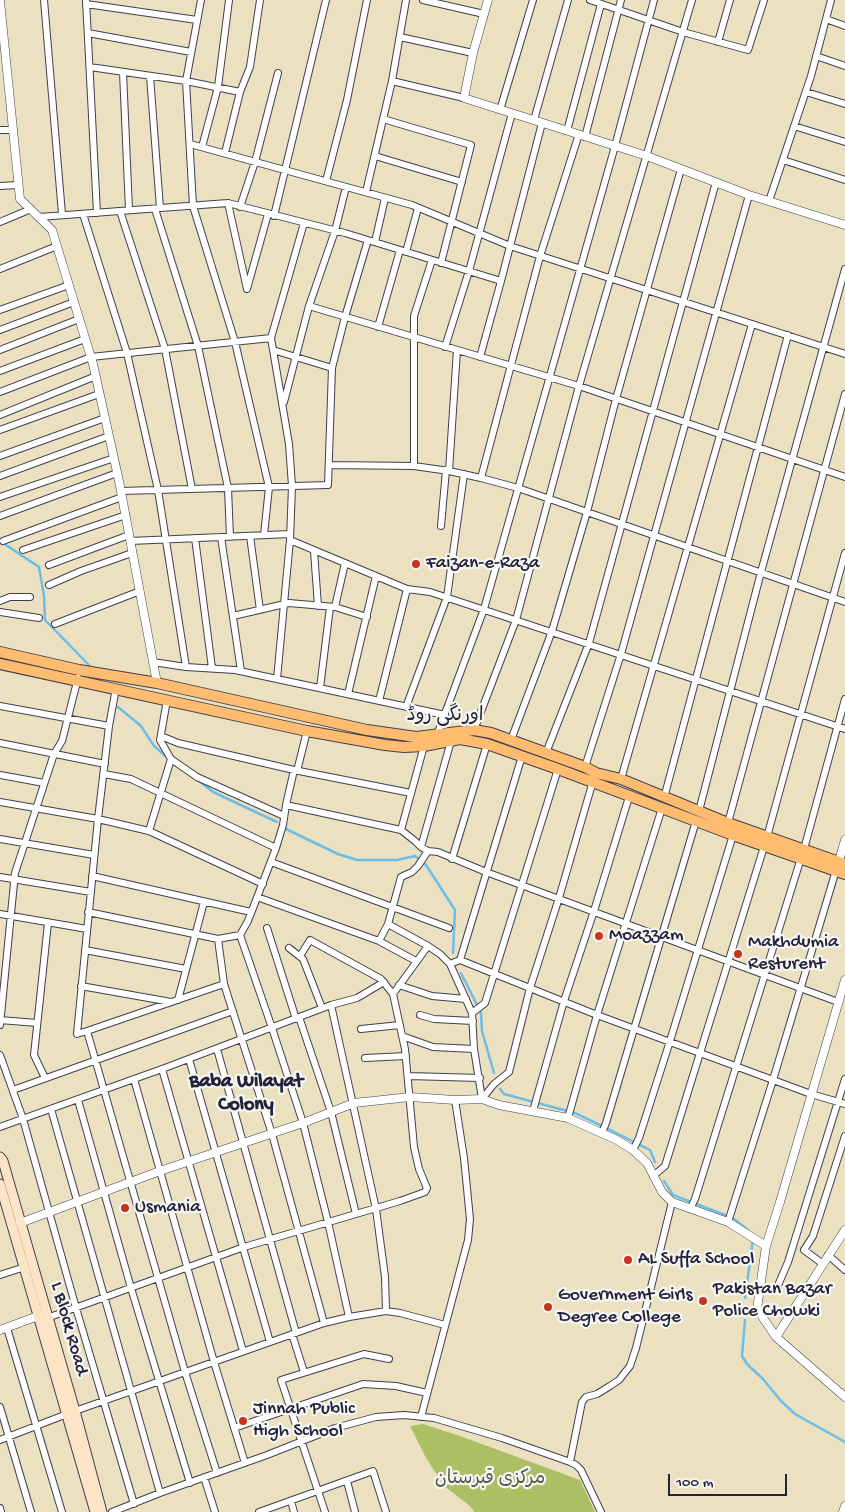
<!DOCTYPE html>
<meta charset="utf-8">
<style>
body{margin:0}
#map{position:relative;width:845px;height:1512px;overflow:hidden;background:#ebe1c0;font-family:"Gochi Hand",sans-serif}
canvas{display:block}
.scale{position:absolute;left:668px;top:1474px;width:119px;height:22px;box-sizing:border-box;border:2px solid #22223b;border-top:0;padding-left:6px;font-size:15px;line-height:18px;white-space:nowrap;color:#22223b;-webkit-text-stroke:4px #f6f6f2;paint-order:stroke}
</style>
<div id="map">
<canvas width="845" height="1512"></canvas>
<div class="scale">100 m</div>
</div>
<script>
const ctx = document.querySelector('canvas').getContext('2d');
ctx.lineJoin = 'round';
function fill(path, color) {
  ctx.fillStyle = color;
  ctx.fill(path, 'evenodd');
}
function toPath(rows) {
  const path = new Path2D();
  for (const r of rows) {
    path.moveTo(r[0], r[1]);
    for (let i = 2; i < r.length; i += 2) path.lineTo(r[i], r[i + 1]);
  }
  return path;
}
function stroke(path, color, width, dash) {
  ctx.strokeStyle = color;
  ctx.lineWidth = width;
  ctx.lineCap = dash ? 'butt' : 'round';
  ctx.setLineDash(dash || []);
  ctx.stroke(path);
}
function label(font, color, halo, rows, align = 'center') {
  ctx.font = font + ' "Gochi Hand","Playpen Sans Arabic",sans-serif';
  ctx.lineWidth = 4.5;
  ctx.setLineDash([]);
  ctx.textBaseline = 'middle';
  ctx.strokeStyle = halo;
  ctx.fillStyle = color;
  for (const [text, x, y, turn = 0] of rows) {
    ctx.save();
    ctx.translate(x, y);
    ctx.rotate((+turn || 0) * Math.PI / 180);
    ctx.textAlign = isNaN(turn) ? turn : align;
    if (halo) ctx.strokeText(text, 0, 0);
    ctx.fillText(text, 0, 0);
    ctx.restore();
  }
}
fill(toPath([
 [423,1424,460,1436,580,1480,595,1512,474,1512,470,1506,444,1486,425,1456,410,1426]
]), '#abbf64');
stroke(toPath([
 [3,543,39,567,44,596,45,620,89,665],
 [118,707,141,726,154,746,167,757],
 [199,781,213,792,277,822],
 [286,829,338,854,357,860,397,860,415,856,426,865,455,910,453,953],
 [461,973,481,1013,482,1031,494,1073],
 [500,1089,504,1094,575,1113,600,1125,650,1150,655,1162],
 [664,1181,673,1195,725,1215,734,1219,749,1231],
 [745,1298,753,1239],
 [745,1320,742,1356,747,1364,763,1379,781,1401,795,1414,845,1442]
]), '#6cbde7', 2.5);
const minor = toPath([
 [44,0,62,214],
 [86,0,97,213],
 [201,0,186,81,193,206,235,342,269,487,264,535],
 [423,0,484,14],
 [590,0,683,32,748,50,764,0],
 [86,4,197,20],
 [826,19,845,26],
 [88,33,191,52],
 [400,37,473,53],
 [718,42,730,0],
 [816,56,845,66],
 [90,67,186,81,240,92,250,67,260,0],
 [123,72,129,210],
 [150,76,160,208],
 [392,81,464,98],
 [806,92,845,104],
 [500,110,533,0],
 [383,119,471,145,441,263],
 [534,120,568,0],
 [794,126,845,142],
 [0,130,13,130],
 [567,131,601,4],
 [585,137,621,0],
 [190,144,412,205,510,246,845,354],
 [202,147,218,87,229,0],
 [225,153,240,92],
 [375,156,462,182],
 [783,160,845,180],
 [326,181,347,100,367,0],
 [0,186,18,185],
 [366,192,392,81,406,0],
 [769,201,811,76,831,0],
 [228,203,247,289,268,214],
 [240,207,255,162,278,73],
 [155,209,198,346,228,488,230,537],
 [120,211,165,349,192,489],
 [83,214,127,353,158,490,186,667],
 [274,216,326,0],
 [39,217,228,203,345,233,501,281,542,123],
 [0,222,31,209],
 [304,223,271,338,289,444,292,486,290,540,407,589,430,592,845,729],
 [375,242,385,198],
 [406,252,418,208],
 [0,269,57,246],
 [309,306,579,386,845,477],
 [0,310,69,285],
 [378,327,400,250],
 [0,330,74,302],
 [445,347,469,271,512,113],
 [0,350,79,319],
 [273,350,332,368],
 [480,357,501,281],
 [0,371,85,339],
 [0,392,91,357,271,338],
 [284,402,309,306,335,231,346,187],
 [0,415,96,376],
 [0,430,99,394],
 [0,456,105,418],
 [329,465,414,466,449,471,481,478,518,488,845,602],
 [414,466,414,316,432,260],
 [449,471,457,350],
 [0,476,109,436],
 [481,478,540,256,579,134],
 [121,491,328,485,332,368,345,317,368,240],
 [0,497,114,458],
 [0,516,117,473],
 [441,526,446,470],
 [250,536,260,610],
 [221,537,241,671],
 [195,538,212,668],
 [3,541,122,497],
 [130,541,290,534],
 [23,550,126,515],
 [314,551,318,606],
 [49,565,129,535],
 [49,585,81,571,132,553],
 [0,601,10,597,30,597],
 [335,607,345,563],
 [0,612,39,618],
 [233,616,289,603,335,607,367,617],
 [55,624,140,591],
 [153,662,186,667,235,670,445,715],
 [277,679,290,540],
 [320,688,330,607],
 [348,694,376,576],
 [167,700,160,740,171,759,197,777,284,816],
 [379,701,407,589],
 [0,706,109,726],
 [406,707,447,597,464,474],
 [474,730,516,620,579,386,692,0],
 [437,735,484,609,615,146,654,0],
 [161,736,178,743,294,770,411,793],
 [511,740,552,631,587,512,616,399,681,169],
 [0,743,105,764],
 [546,753,589,643,716,182],
 [585,767,621,654,749,195],
 [297,771,307,731],
 [104,774,131,779,276,848],
 [0,775,44,783],
 [621,779,752,324],
 [664,798,788,335],
 [0,802,98,819,149,831,263,884],
 [286,805,401,830,415,841,421,847,428,851,438,852,486,872,838,1002],
 [699,811,761,572,845,269],
 [728,823,845,394],
 [401,830,424,746],
 [149,831,171,759],
 [0,839,94,855],
 [421,847,451,741],
 [804,849,845,699],
 [452,859,487,744],
 [271,862,449,928],
 [92,876,251,912],
 [0,877,91,892],
 [257,897,379,941,416,961],
 [88,912,218,939,240,935,248,921,276,848,283,825,286,805,294,770],
 [0,914,87,929],
 [388,924,428,946,440,954,450,964,472,1013,474,1049,482,1099],
 [267,928,296,1019],
 [240,935,272,1028,303,1123,328,1222,349,1317],
 [218,939,224,984],
 [379,941,388,924,401,877,412,872,418,866,428,851],
 [289,948,303,959,322,1008],
 [85,950,186,969],
 [300,956,310,940,381,979,393,994],
 [460,960,522,756],
 [450,964,460,960,597,1015,811,1094,845,1104],
 [399,985,432,996,466,999],
 [81,986,171,1002],
 [178,1000,204,902],
 [331,1005,376,1209,385,1277,386,1311],
 [472,1013,485,1003,558,769],
 [420,1015,434,1019,473,1021],
 [299,1017,331,1112,356,1214],
 [0,1020,37,1023],
 [0,1025,15,873,54,754,62,741,78,678],
 [361,1029,400,1025],
 [87,1031,77,1034,98,819,109,726,116,688],
 [402,1036,433,1047,474,1049],
 [217,1049,296,1333],
 [0,1055,23,1119,76,1308,134,1504],
 [365,1058,406,1056],
 [189,1059,270,1342],
 [162,1069,243,1351],
 [408,1076,480,1078],
 [45,1078,34,1055,48,923],
 [134,1079,214,1362,245,1463],
 [13,1090,233,1011],
 [482,1099,494,1084,509,1072,530,988,559,898,593,781],
 [78,1100,131,1288,190,1483],
 [51,1109,160,1493],
 [533,1111,564,1001,594,911,629,797],
 [568,1118,597,1015,662,808],
 [0,1127,162,1069,331,1005,357,998,384,982],
 [602,1133,606,1123,696,821],
 [633,1150,639,1138,670,1041,733,835],
 [653,1176,665,1166,767,837,845,553],
 [690,1209,695,1199,801,858],
 [728,1222,773,1080,837,867],
 [828,1255,845,1270],
 [823,1264,804,1250,813,1236,845,1136],
 [0,1275,25,1267],
 [776,1290,788,1262,845,1079],
 [47,1318,244,1247,400,1201,425,1192,427,1188,419,1169,414,1147,405,1049,393,994,428,946],
 [7,1328,62,1512],
 [292,1334,304,1372],
 [0,1407,31,1512],
 [75,1411,324,1323,349,1317,386,1311,400,1313,445,1325],
 [421,1417,468,1240,470,1219,464,1158,455,1100],
 [234,1428,363,1384,396,1386,427,1393],
 [0,1440,67,1414],
 [570,1462,582,1402,586,1397,597,1394,610,1386,619,1380,630,1366,636,1348,672,1202],
 [217,1473,185,1372,87,1031,224,984,272,1134,324,1323],
 [204,1477,215,1512],
 [347,1481,355,1512],
 [291,1501,294,1512],
 [0,1508,1,1512],
 [112,1512,160,1493,267,1455,335,1428,376,1417,404,1415,434,1418,502,1438,570,1462,576,1465,581,1470,601,1512],
 [259,1512,373,1471,386,1512],
 [325,1512,281,1380,364,1354,389,1359]
]);
const tertiary = toPath([
 [488,0,473,53,464,98,647,156,749,195,845,225],
 [0,1,20,199,52,230,93,364,119,481,157,683],
 [839,861,845,840],
 [845,980,780,1202,766,1246,757,1309,776,1337,845,1397],
 [20,1223,160,1171,303,1123,354,1103,410,1097,455,1100,482,1099,499,1105,568,1118,617,1140,633,1150,647,1163,662,1192,672,1202,728,1222,766,1246],
 [0,1330,38,1316],
 [776,1337,845,1230],
 [843,1512,845,1506]
]);
const secondary = toPath([
 [0,1157,3,1161,75,1411,102,1512],
 [0,1184,95,1512]
]);
const primary = toPath([
 [0,652,79,670,157,683,367,730,416,737,474,730,491,733,585,767,596,773,621,779,728,823,845,864],
 [0,664,307,731,385,745,404,747,424,746,460,739,487,744,558,769,733,835,845,874]
]);
stroke(minor, '#403f4f', 8);
stroke(tertiary, '#403f4f', 9);
stroke(secondary, '#403f4f', 11);
stroke(primary, '#403f4f', 12);
stroke(minor, '#fff', 6);
stroke(tertiary, '#fff', 8);
stroke(secondary, '#fee4c6', 9);
stroke(primary, '#fdbc70', 10);
for (const [x, y, r, color] of [
 [416,564,5,"#c8321e"],
 [599,936,5,"#c8321e"],
 [738,954,5,"#c8321e"],
 [125,1208,5,"#c8321e"],
 [628,1260,5,"#c8321e"],
 [703,1301,5,"#c8321e"],
 [548,1307,5,"#c8321e"],
 [243,1421,5,"#c8321e"]
]) {
  const dot = new Path2D();
  dot.arc(x, y, r, 0, 2 * Math.PI);
  ctx.fillStyle = color;
  ctx.fill(dot);
  stroke(dot, '#f6f6f2', 2);
}
label('19px', '#22223b', '#f6f6f2', [
 ["Faizan-e-Raza",426,564],
 ["Moazzam",609,936],
 ["Makhdumia",748,943],
 ["Resturent",748,965],
 ["Usmania",135,1208],
 ["AL Suffa School",638,1260],
 ["Pakistan Bazar",713,1290],
 ["Police Chowki",713,1312],
 ["Government Girls",558,1296],
 ["Degree College",558,1318],
 ["Jinnah Public",253,1410],
 ["High School",253,1432]
], 'left');
label('19px', '#22223b', '#f6f6f2', [
 ["اورنگی روڈ",445,717],
 ["L Block Road",68,1329,74]
]);
label('19px', '#525949', '#f6f6f2', [
 ["مرکزی قبرستان",490,1480]
]);
label('bold 20px', '#22223b', '#f6f6f2', [
 ["Baba Wilayat",246,1083],
 ["Colony",246,1106]
]);
</script>
